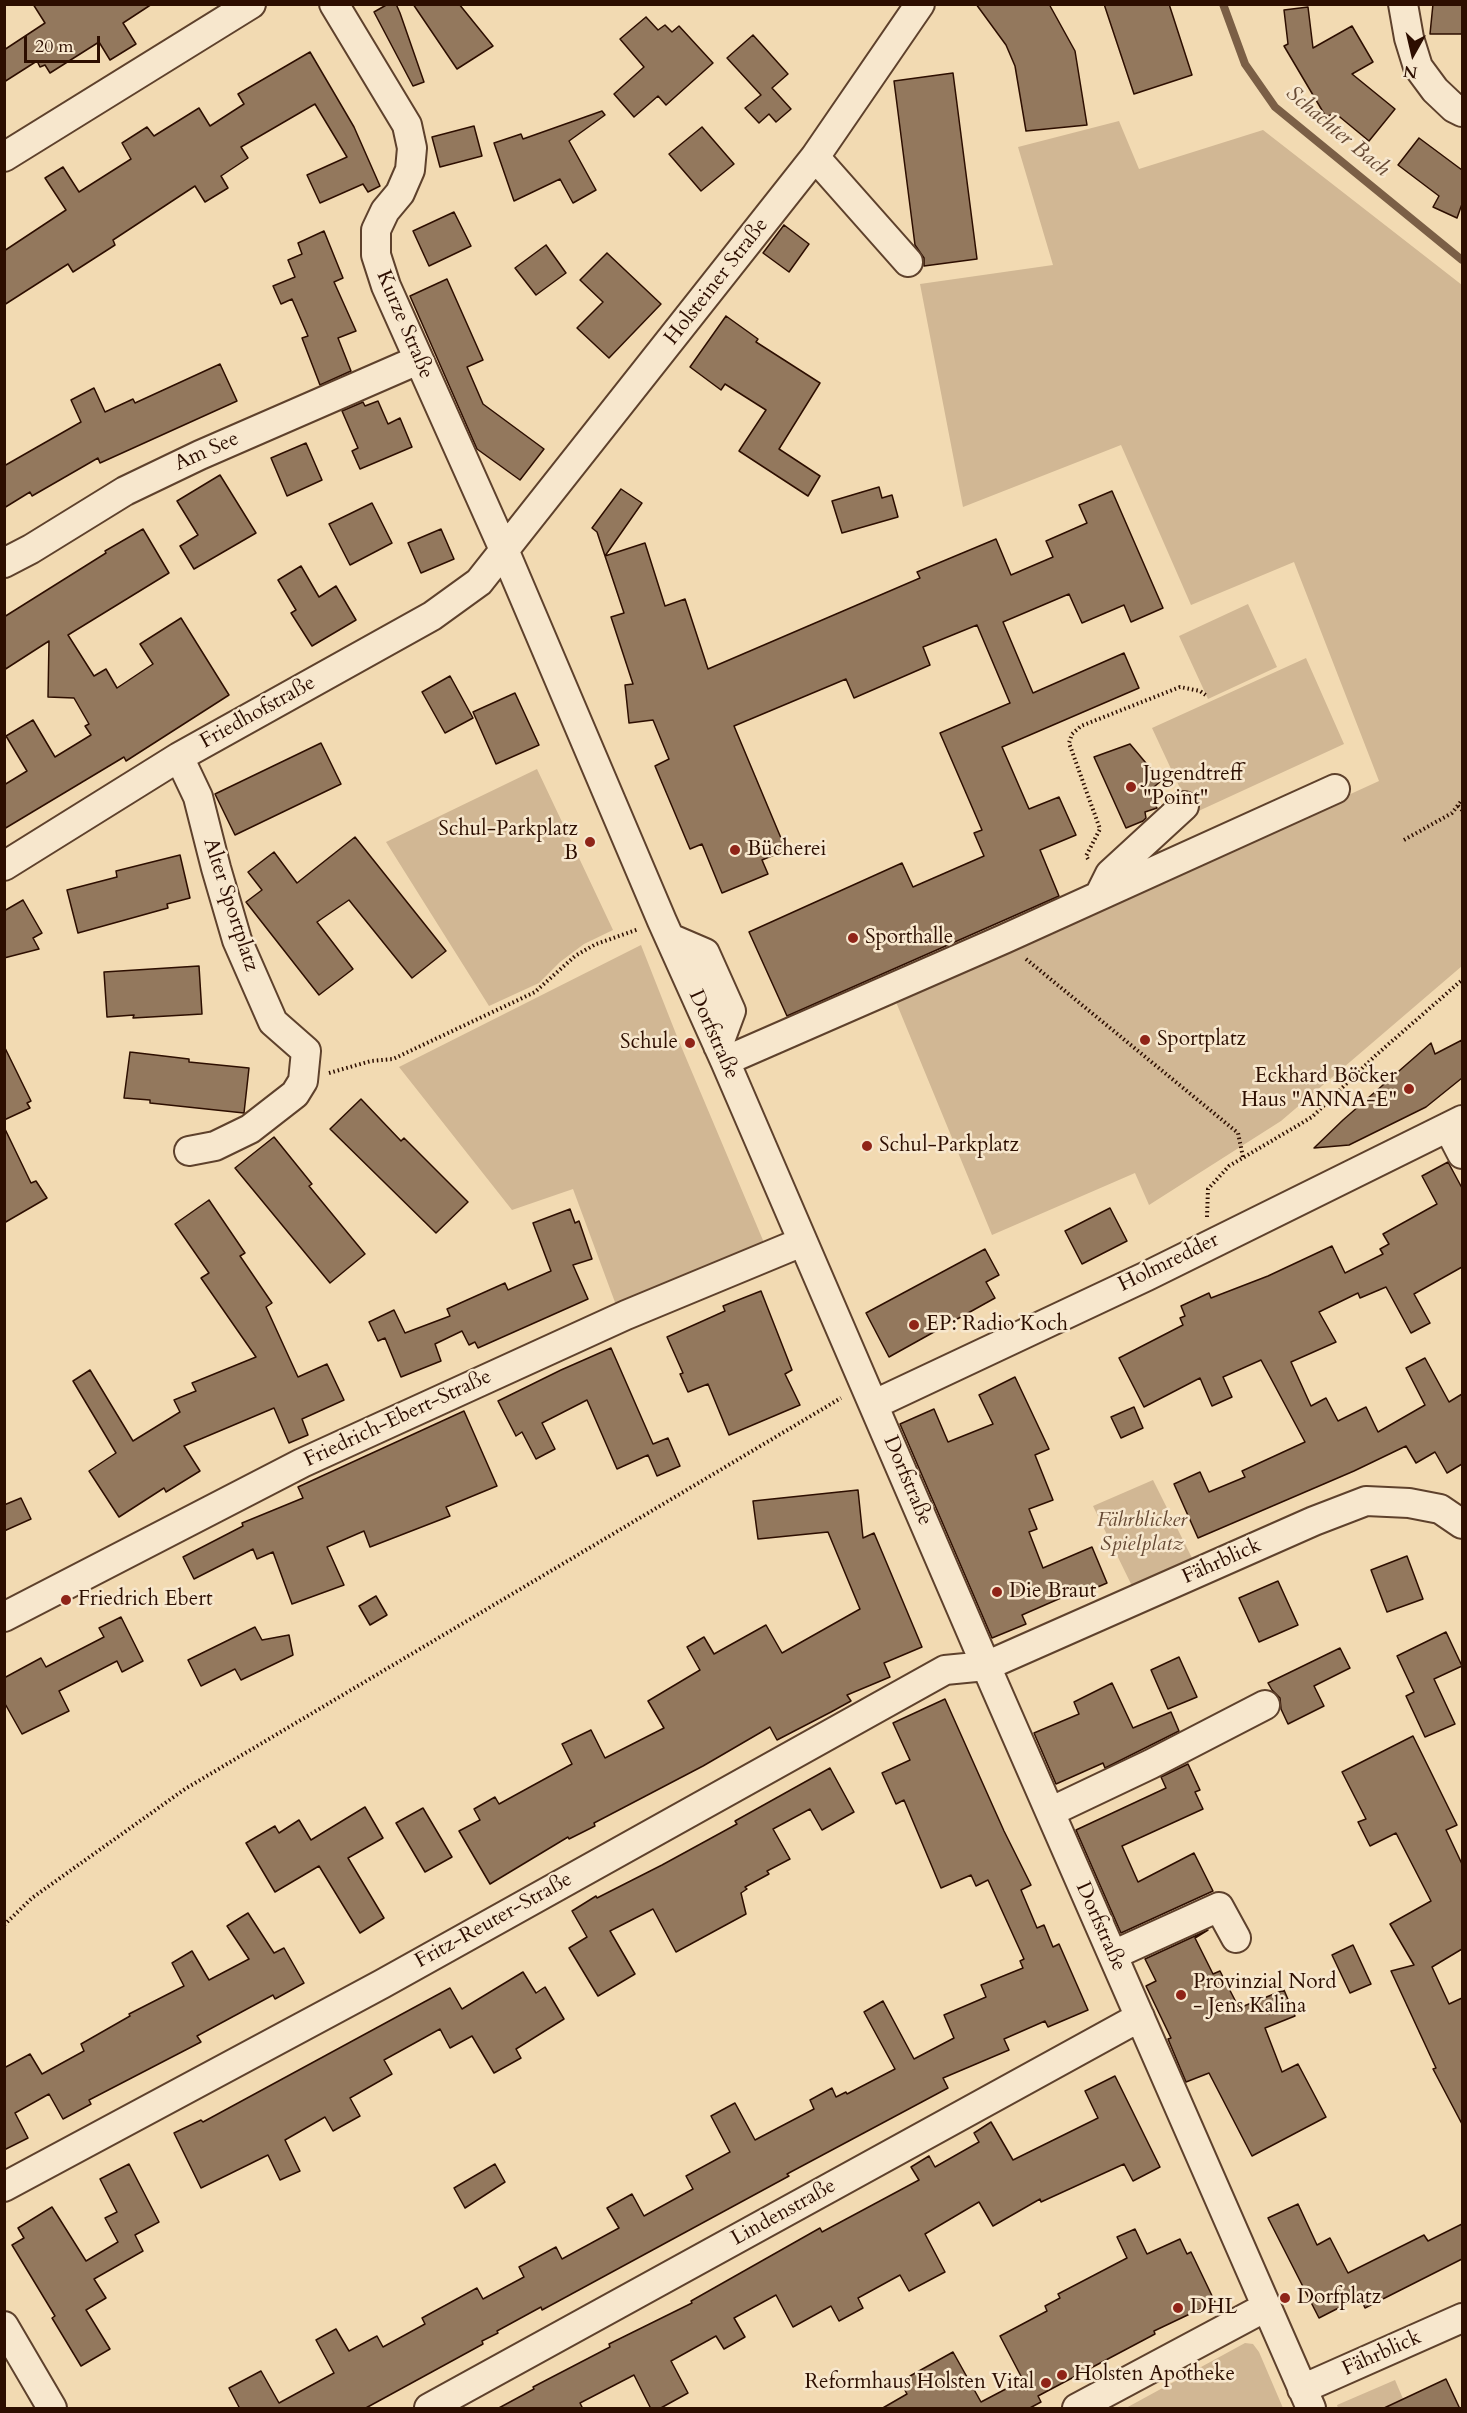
<!DOCTYPE html>
<meta charset="utf-8">
<style>
body{margin:0}
#map{position:relative;width:1467px;height:2413px;overflow:hidden;background:#f2dab2;font-family:Cardo,serif}
canvas{display:block}
.frame{position:absolute;inset:0;border:6px solid #2d0e00;pointer-events:none}
.north{position:absolute;left:1383px;top:24px;width:60px;height:60px;-webkit-text-stroke:4px #f7e7cd;paint-order:stroke;rotate:188deg;font-size:16px;font-weight:700;line-height:24px;text-align:center;color:#2d0e00}
.north::after{content:'';display:block;margin:auto;width:21px;height:27px;background:#2d0e00;clip-path:polygon(50% 0,100% 100%,50% 72%,0 100%)}
.scale{position:absolute;left:24px;top:36px;width:76px;height:27px;box-sizing:border-box;border:3px solid #2d0e00;border-top:0;padding-left:8px;font-size:18px;line-height:21px;white-space:nowrap;color:#2d0e00;-webkit-text-stroke:4px #f7e7cd;paint-order:stroke}
</style>
<div id="map">
<canvas width="1467" height="2413"></canvas>
<div class="frame"></div>
<div class="north">N</div>
<div class="scale">20 m</div>
</div>
<script>
const ctx = document.querySelector('canvas').getContext('2d');
ctx.lineJoin = 'round';
function fill(path, color) {
  ctx.fillStyle = color;
  ctx.fill(path, 'evenodd');
}
function toPath(rows) {
  const path = new Path2D();
  for (const r of rows) {
    path.moveTo(r[0], r[1]);
    for (let i = 2; i < r.length; i += 2) path.lineTo(r[i], r[i + 1]);
  }
  return path;
}
function stroke(path, color, width, dash) {
  ctx.strokeStyle = color;
  ctx.lineWidth = width;
  ctx.lineCap = dash ? 'butt' : 'round';
  ctx.setLineDash(dash || []);
  ctx.stroke(path);
}
function label(font, color, halo, rows, align = 'center') {
  ctx.font = font + ' Cardo,serif';
  ctx.lineWidth = 5;
  ctx.setLineDash([]);
  ctx.textBaseline = 'middle';
  ctx.strokeStyle = halo;
  ctx.fillStyle = color;
  for (const [text, x, y, turn = 0] of rows) {
    ctx.save();
    ctx.translate(x, y);
    ctx.rotate((+turn || 0) * Math.PI / 180);
    ctx.textAlign = isNaN(turn) ? turn : align;
    if (halo) ctx.strokeText(text, 0, 0);
    ctx.fillText(text, 0, 0);
    ctx.restore();
  }
}
fill(toPath([
 [1119,121,1139,169,1263,130,1462,285,1462,966,1281,1121,1149,1205,1135,1173,992,1235,896,1002,1379,781,1294,562,1191,605,1121,445,963,507,920,284,1053,265,1018,147],
 [1248,604,1277,667,1208,699,1179,636],
 [1306,658,1344,744,1192,814,1152,728],
 [537,769,613,930,584,944,560,962,539,983,489,1006,386,842],
 [641,945,678,1039,765,1245,616,1305,573,1189,512,1210,399,1067],
 [1153,1480,1192,1558,1132,1586,1093,1506],
 [1245,2343,1253,2344,1259,2352,1283,2408,1126,2408],
 [1395,2380,1407,2408,1338,2408,1337,2405]
]), '#d1b794');
stroke(toPath([
 [1223,4,1245,64,1275,107,1462,260]
]), '#7b5f46', 8);
const building = toPath([
 [33,4,152,4,123,23,136,44,110,60,99,42,50,73,45,65,40,67,37,61,4,82,4,50,45,23,33,4],
 [388,4,396,4,400,13,424,82,413,86,374,12,388,4],
 [413,4,459,4,493,46,457,69,413,4],
 [976,4,1049,4,1075,51,1087,125,1026,131,1015,66,1006,45,976,4],
 [1104,4,1169,4,1192,75,1134,94,1104,4],
 [1433,4,1462,4,1462,34,1430,34,1433,4],
 [1308,7,1313,48,1352,26,1373,62,1352,74,1395,109,1369,141,1335,113,1326,117,1284,46,1288,44,1284,10,1308,7],
 [646,17,658,30,665,25,672,32,679,26,713,63,666,105,658,96,634,117,614,94,644,67,620,39,646,17],
 [753,35,788,74,772,88,791,109,776,122,769,114,759,123,745,108,761,95,727,58,753,35],
 [310,52,354,127,380,186,368,192,363,184,320,203,307,175,347,157,315,104,241,147,248,158,221,176,228,188,205,202,195,186,113,240,115,245,73,272,68,264,4,305,4,251,66,210,45,178,63,167,79,192,131,159,122,143,147,127,154,136,199,108,210,126,244,104,238,94,310,52],
 [953,73,977,259,924,266,924,258,915,245,894,81,953,73],
 [602,111,605,115,569,141,596,190,573,203,560,179,514,201,494,143,521,134,523,139,602,111],
 [474,126,482,156,440,167,432,137,474,126],
 [702,127,734,164,701,191,669,154,702,127],
 [1419,138,1462,170,1462,204,1457,218,1433,207,1439,196,1398,165,1419,138],
 [454,212,471,246,429,266,413,231,454,212],
 [784,225,809,244,789,272,763,253,784,225],
 [324,231,343,278,334,282,356,331,338,338,351,371,320,385,302,338,308,336,292,299,281,304,273,286,295,277,288,260,302,254,298,243,324,231],
 [546,245,566,273,536,295,515,268,546,245],
 [607,253,661,304,609,358,577,328,603,302,580,280,607,253],
 [447,279,483,360,467,367,483,404,544,449,520,480,477,449,410,296,447,279],
 [726,316,758,339,756,342,820,383,779,449,820,476,808,496,739,451,766,410,725,384,721,390,690,367,726,316],
 [220,364,237,401,100,463,98,458,32,496,30,492,4,508,4,466,81,422,71,400,94,388,105,412,133,399,135,403,220,364],
 [378,401,388,424,400,418,412,447,360,469,352,451,358,448,342,411,363,402,365,406,378,401],
 [306,443,322,480,287,496,271,458,306,443],
 [220,475,256,533,194,569,180,546,198,535,177,501,220,475],
 [879,487,882,498,892,495,898,517,842,533,832,501,879,487],
 [621,489,642,503,605,556,645,543,665,606,685,599,708,669,920,578,917,572,996,539,1011,575,1053,557,1046,541,1087,523,1079,505,1112,491,1163,608,1131,622,1124,605,1082,623,1069,594,1003,622,1033,693,1124,653,1139,688,1002,747,1029,809,1059,797,1076,835,1040,850,1059,896,787,1016,749,932,902,863,913,887,984,856,974,833,982,830,940,733,1010,703,977,625,923,647,930,665,854,698,846,679,734,726,786,850,762,860,768,874,722,893,702,844,690,849,655,766,669,759,653,720,629,723,625,685,633,684,611,617,624,613,597,532,592,528,621,489],
 [372,503,392,543,350,565,329,524,372,503],
 [143,529,169,573,68,635,94,676,106,669,117,688,153,664,140,644,181,618,229,695,126,761,124,757,4,829,4,785,27,771,6,736,33,720,55,757,91,735,85,726,89,724,74,698,48,697,49,641,4,670,4,617,106,553,105,551,143,529],
 [441,529,454,559,421,573,408,543,441,529],
 [301,566,319,597,336,586,356,620,312,646,291,613,296,610,278,580,301,566],
 [450,676,473,718,445,733,422,692,450,676],
 [515,693,539,745,496,764,473,712,515,693],
 [321,743,341,784,235,835,215,794,321,743],
 [1130,744,1161,781,1148,792,1157,808,1145,812,1146,818,1143,821,1126,828,1094,757,1130,744],
 [355,837,446,951,412,978,349,900,317,922,353,969,319,995,246,902,262,890,248,872,274,852,297,883,355,837],
 [180,855,190,898,167,904,168,908,78,933,67,890,117,877,116,871,180,855],
 [23,900,42,933,33,938,39,949,4,958,4,911,23,900],
 [199,966,202,1014,133,1018,134,1015,107,1017,104,972,199,966],
 [1462,1040,1462,1078,1426,1107,1349,1145,1314,1148,1343,1120,1431,1043,1435,1054,1462,1040],
 [4,1046,31,1101,27,1103,30,1108,4,1120,4,1046],
 [130,1052,189,1059,189,1062,249,1068,244,1113,150,1103,150,1100,124,1098,130,1052],
 [361,1099,401,1141,404,1138,468,1202,436,1233,330,1129,361,1099],
 [4,1127,31,1183,36,1181,47,1198,4,1223,4,1127],
 [274,1137,312,1184,309,1186,365,1254,330,1283,235,1168,274,1137],
 [1448,1162,1462,1188,1462,1267,1414,1294,1430,1323,1411,1333,1386,1287,1360,1298,1358,1293,1319,1312,1336,1342,1291,1362,1311,1406,1326,1398,1338,1421,1366,1407,1378,1432,1425,1405,1406,1368,1425,1358,1449,1402,1462,1394,1462,1464,1447,1473,1435,1452,1416,1463,1406,1446,1354,1471,1198,1538,1174,1484,1200,1472,1209,1492,1245,1477,1242,1471,1305,1442,1261,1360,1223,1377,1232,1397,1212,1406,1200,1378,1144,1407,1119,1358,1183,1325,1180,1318,1185,1316,1181,1306,1209,1293,1211,1298,1268,1276,1332,1246,1345,1273,1383,1254,1380,1249,1389,1244,1383,1234,1437,1204,1422,1176,1448,1162],
 [209,1200,245,1253,240,1256,272,1303,266,1307,298,1377,327,1364,344,1400,302,1419,308,1435,289,1443,274,1408,184,1446,200,1471,166,1492,164,1488,119,1517,89,1471,116,1453,73,1381,90,1370,133,1441,180,1412,174,1400,196,1391,192,1383,256,1357,201,1278,209,1273,175,1224,209,1200],
 [1110,1208,1127,1241,1082,1264,1065,1231,1110,1208],
 [570,1209,575,1223,579,1221,592,1259,573,1265,588,1299,478,1348,475,1342,469,1345,462,1331,435,1344,441,1361,401,1377,385,1338,378,1341,369,1322,394,1310,405,1333,450,1316,447,1309,505,1283,508,1290,551,1271,533,1223,570,1209],
 [985,1249,999,1275,986,1282,995,1298,889,1357,866,1313,985,1249],
 [761,1291,792,1370,785,1374,800,1405,729,1435,708,1384,688,1392,680,1374,683,1373,667,1337,725,1311,723,1306,761,1291],
 [611,1348,653,1444,668,1438,680,1466,657,1476,648,1455,617,1469,587,1400,542,1423,555,1449,536,1459,522,1432,516,1436,498,1401,561,1370,611,1348],
 [1015,1377,1049,1449,1035,1455,1053,1500,1029,1509,1037,1529,1029,1532,1043,1568,1092,1547,1107,1583,1072,1598,1070,1594,1022,1615,1026,1624,992,1638,900,1424,934,1409,948,1442,993,1424,979,1395,1015,1377],
 [1134,1407,1143,1428,1121,1438,1111,1417,1134,1407],
 [464,1411,497,1486,446,1507,450,1516,370,1547,364,1531,327,1547,344,1585,292,1604,273,1552,257,1559,253,1549,194,1579,183,1557,243,1526,242,1523,303,1498,298,1487,464,1411],
 [858,1490,863,1538,874,1533,922,1647,884,1663,890,1677,847,1695,851,1701,831,1712,777,1740,770,1727,703,1766,594,1823,595,1826,569,1839,568,1837,490,1884,459,1831,480,1820,474,1809,495,1797,499,1804,572,1764,562,1744,591,1730,605,1758,664,1728,648,1701,700,1670,687,1647,704,1637,714,1654,766,1625,782,1653,860,1609,828,1532,758,1539,753,1501,858,1490],
 [21,1498,31,1519,4,1531,4,1505,21,1498],
 [1407,1556,1423,1599,1387,1612,1371,1570,1407,1556],
 [1278,1581,1298,1625,1259,1642,1239,1598,1278,1581],
 [376,1596,387,1615,370,1625,359,1606,376,1596],
 [121,1617,143,1661,122,1672,117,1661,59,1691,69,1711,22,1734,4,1702,4,1678,41,1658,46,1667,104,1637,99,1628,121,1617],
 [255,1627,262,1640,289,1635,293,1655,241,1680,235,1669,201,1686,188,1660,255,1627],
 [1446,1632,1462,1666,1434,1679,1455,1724,1425,1737,1406,1696,1414,1692,1397,1656,1446,1632],
 [1340,1648,1350,1668,1314,1686,1324,1706,1288,1724,1281,1709,1280,1698,1272,1690,1268,1683,1340,1648],
 [1179,1657,1197,1697,1168,1709,1151,1670,1179,1657],
 [1112,1683,1133,1728,1171,1712,1179,1731,1105,1768,1103,1763,1056,1784,1034,1733,1079,1714,1074,1702,1112,1683],
 [945,1699,1004,1831,1031,1885,1021,1890,1037,1928,1044,1925,1053,1947,1059,1944,1088,2010,1048,2027,1045,2021,1004,2039,1009,2050,943,2078,948,2088,787,2174,789,2176,542,2310,541,2307,497,2331,498,2333,482,2341,483,2344,364,2409,240,2409,229,2388,261,2371,279,2403,334,2373,316,2340,336,2329,349,2351,377,2336,383,2347,425,2324,422,2318,477,2288,483,2299,524,2277,519,2267,556,2247,562,2259,619,2228,607,2208,632,2194,644,2216,693,2189,686,2176,730,2152,711,2116,735,2103,755,2140,814,2109,810,2100,832,2088,836,2097,846,2092,847,2094,895,2069,864,2012,883,2001,914,2059,954,2038,944,2015,986,1997,981,1985,1023,1968,1020,1961,1024,1959,988,1880,976,1886,971,1875,941,1888,904,1800,896,1804,882,1773,910,1760,893,1723,945,1699],
 [1413,1736,1457,1825,1446,1830,1462,1864,1462,1949,1432,1967,1449,2004,1462,1998,1462,2124,1433,2069,1436,2068,1391,1971,1414,1965,1390,1924,1431,1901,1396,1833,1370,1846,1358,1822,1366,1819,1342,1772,1413,1736],
 [1188,1764,1200,1790,1195,1792,1203,1809,1122,1846,1138,1882,1194,1853,1213,1891,1121,1933,1076,1830,1166,1788,1161,1777,1188,1764],
 [830,1768,854,1812,822,1830,810,1809,773,1829,790,1859,767,1871,769,1874,745,1887,747,1889,741,1893,746,1914,676,1952,653,1909,610,1931,635,1974,598,1996,569,1948,587,1937,572,1911,596,1896,597,1898,662,1865,737,1824,735,1821,830,1768],
 [365,1807,383,1838,348,1858,384,1918,360,1933,319,1866,275,1892,246,1843,275,1826,279,1833,299,1820,311,1840,365,1807],
 [423,1808,452,1857,425,1872,396,1823,423,1808],
 [248,1913,274,1953,284,1948,304,1983,275,1999,273,1995,197,2036,201,2042,89,2100,91,2104,63,2119,49,2094,15,2113,28,2138,4,2150,4,2068,30,2054,42,2074,84,2051,81,2044,130,2016,129,2014,184,1986,172,1963,192,1951,209,1980,249,1959,227,1926,248,1913],
 [1208,1930,1195,1938,1213,1974,1220,1971,1239,2008,1284,1990,1295,2016,1265,2028,1282,2072,1298,2064,1326,2117,1252,2156,1209,2073,1186,2082,1168,2039,1171,2038,1146,1986,1156,1981,1145,1959,1208,1930],
 [1353,1945,1371,1984,1350,1993,1332,1955,1353,1945],
 [523,1972,536,1993,545,1987,564,2019,516,2049,521,2058,494,2073,472,2036,450,2048,440,2029,384,2060,392,2074,350,2098,360,2116,333,2131,325,2117,285,2140,300,2171,280,2180,268,2155,201,2188,174,2133,201,2120,203,2122,450,1988,462,2009,523,1972],
 [1115,2076,1160,2167,1133,2181,1124,2164,1041,2202,1040,2199,993,2226,979,2202,925,2234,945,2272,909,2291,900,2275,858,2298,863,2308,839,2321,831,2306,793,2327,776,2295,734,2318,745,2337,724,2349,716,2336,671,2361,688,2393,659,2409,651,2409,634,2375,580,2403,583,2409,497,2409,534,2389,533,2387,610,2347,609,2344,692,2303,691,2301,820,2228,822,2232,919,2180,911,2167,929,2156,935,2167,979,2142,974,2133,991,2122,1013,2160,1098,2118,1085,2091,1115,2076],
 [129,2164,159,2222,135,2235,143,2251,94,2279,106,2298,86,2310,110,2349,81,2366,52,2318,55,2316,12,2245,24,2238,18,2228,52,2207,86,2261,118,2242,105,2218,117,2212,100,2179,129,2164],
 [495,2164,505,2182,465,2208,454,2188,495,2164],
 [1298,2204,1317,2245,1330,2238,1348,2273,1424,2235,1428,2241,1462,2224,1462,2259,1365,2308,1360,2297,1319,2318,1268,2218,1298,2204],
 [1135,2229,1147,2254,1180,2239,1187,2254,1191,2252,1215,2302,1154,2331,1155,2334,1038,2396,1041,2402,1028,2409,881,2409,907,2394,902,2385,912,2380,910,2376,953,2352,981,2402,1023,2380,1000,2336,1047,2311,1045,2306,1060,2298,1058,2294,1127,2258,1117,2237,1135,2229],
 [1446,2379,1460,2409,1382,2409,1446,2379]
]);
fill(building, '#93785d');
stroke(building, '#2d0e00', 1.5);
const minor = toPath([
 [334,4,407,125,412,148,410,170,400,193,385,211,376,230,376,255,386,286,505,552,662,921,725,1061,986,1666,1311,2408],
 [1403,4,1409,38,1418,67,1435,90,1454,108,1462,112],
 [4,157,251,4],
 [815,157,908,262],
 [4,563,31,549,125,491,200,455,418,360],
 [179,757,198,797,216,868,237,940,273,1022,306,1051,303,1081,295,1094,250,1129,215,1146,189,1151],
 [4,866,179,757,432,616,479,582,815,157,920,4],
 [1101,892,1110,874,1184,806],
 [670,938,705,953,731,1011,718,1046],
 [725,1061,1004,939,1335,789],
 [1448,1127,1462,1154],
 [875,1404,1147,1276,1462,1120],
 [4,1617,302,1463,626,1315,802,1242],
 [1050,1812,1151,1764,1265,1705],
 [1113,1955,1219,1907,1236,1938],
 [4,2187,382,1984,945,1670,986,1666,1314,1521,1366,1501,1409,1503,1440,1509,1462,1524],
 [4,2326,52,2408],
 [1302,2389,1462,2318],
 [429,2408,1140,2017],
 [1077,2408,1266,2307]
]);
stroke(minor, '#5e412c', 32);
stroke(toPath([
 [1458,806,1462,810],
 [1404,840,1452,813,1462,800],
 [1088,859,1086,856,1100,829,1069,743,1072,734,1081,726,1180,687,1200,691,1207,696],
 [1026,959,1238,1133,1243,1157],
 [329,1073,371,1061,393,1059,535,992,575,956,596,944,639,929],
 [1207,1217,1208,1189,1229,1166,1312,1117,1375,1056,1462,980],
 [4,1925,32,1898,185,1789,841,1398]
]), '#2d0e00', 4, [1.5, 3]);
stroke(minor, '#f7e7cd', 28);
for (const [x, y, r, color] of [
 [1131,787,6,"#8f2418"],
 [590,842,6,"#8f2418"],
 [735,850,6,"#8f2418"],
 [853,938,6,"#8f2418"],
 [1145,1040,6,"#8f2418"],
 [690,1043,6,"#8f2418"],
 [1409,1089,6,"#8f2418"],
 [867,1146,6,"#8f2418"],
 [914,1325,6,"#8f2418"],
 [997,1592,6,"#8f2418"],
 [66,1600,6,"#8f2418"],
 [1181,1995,6,"#8f2418"],
 [1285,2298,6,"#8f2418"],
 [1178,2308,6,"#8f2418"],
 [1062,2375,6,"#8f2418"],
 [1046,2383,6,"#8f2418"]
]) {
  const dot = new Path2D();
  dot.arc(x, y, r, 0, 2 * Math.PI);
  ctx.fillStyle = color;
  ctx.fill(dot);
  stroke(dot, '#f7e7cd', 2);
}
label('21px', '#2d0e00', '#f7e7cd', [
 ["Holsteiner Straße",717,282,-52],
 ["Kurze Straße",404,325,67],
 ["Am See",207,452,-24],
 ["Friedhofstraße",258,713,-29],
 ["Alter Sportplatz",230,905,72],
 ["Dorfstraße",713,1035,66],
 ["Holmredder",1169,1263,-26],
 ["Friedrich-Ebert-Straße",398,1419,-25],
 ["Dorfstraße",907,1481,67],
 ["Fährblick",1222,1562,-24],
 ["Fritz-Reuter-Straße",494,1921,-29],
 ["Dorfstraße",1100,1927,66],
 ["Lindenstraße",784,2213,-29],
 ["Fährblick",1382,2354,-24]
]);
label('21px', '#2d0e00', '#f7e7cd', [
 ["Jugendtreff",1143,775],
 ["\"Point\"",1143,799],
 ["Schul-Parkplatz",578,830,"right"],
 ["B",578,854,"right"],
 ["Bücherei",747,850],
 ["Sporthalle",865,938],
 ["Sportplatz",1157,1040],
 ["Schule",678,1043,"right"],
 ["Eckhard Böcker",1397,1077,"right"],
 ["Haus \"ANNA-E\"",1397,1101,"right"],
 ["Schul-Parkplatz",879,1146],
 ["EP: Radio Koch",926,1325],
 ["Die Braut",1009,1592],
 ["Friedrich Ebert",78,1600],
 ["Provinzial Nord",1193,1983],
 ["- Jens Kalina",1193,2007],
 ["Dorfplatz",1297,2298],
 ["DHL",1190,2308],
 ["Holsten Apotheke",1074,2375],
 ["Reformhaus Holsten Vital",1034,2383,"right"]
], 'left');
label('italic 21px', '#664934', '#f7e7cd', [
 ["Fährblicker",1142,1521],
 ["Spielplatz",1142,1545]
]);
label('italic 22px', '#684b35', '#f7e7cd', [
 ["Schachter Bach",1337,132,40]
]);
</script>
